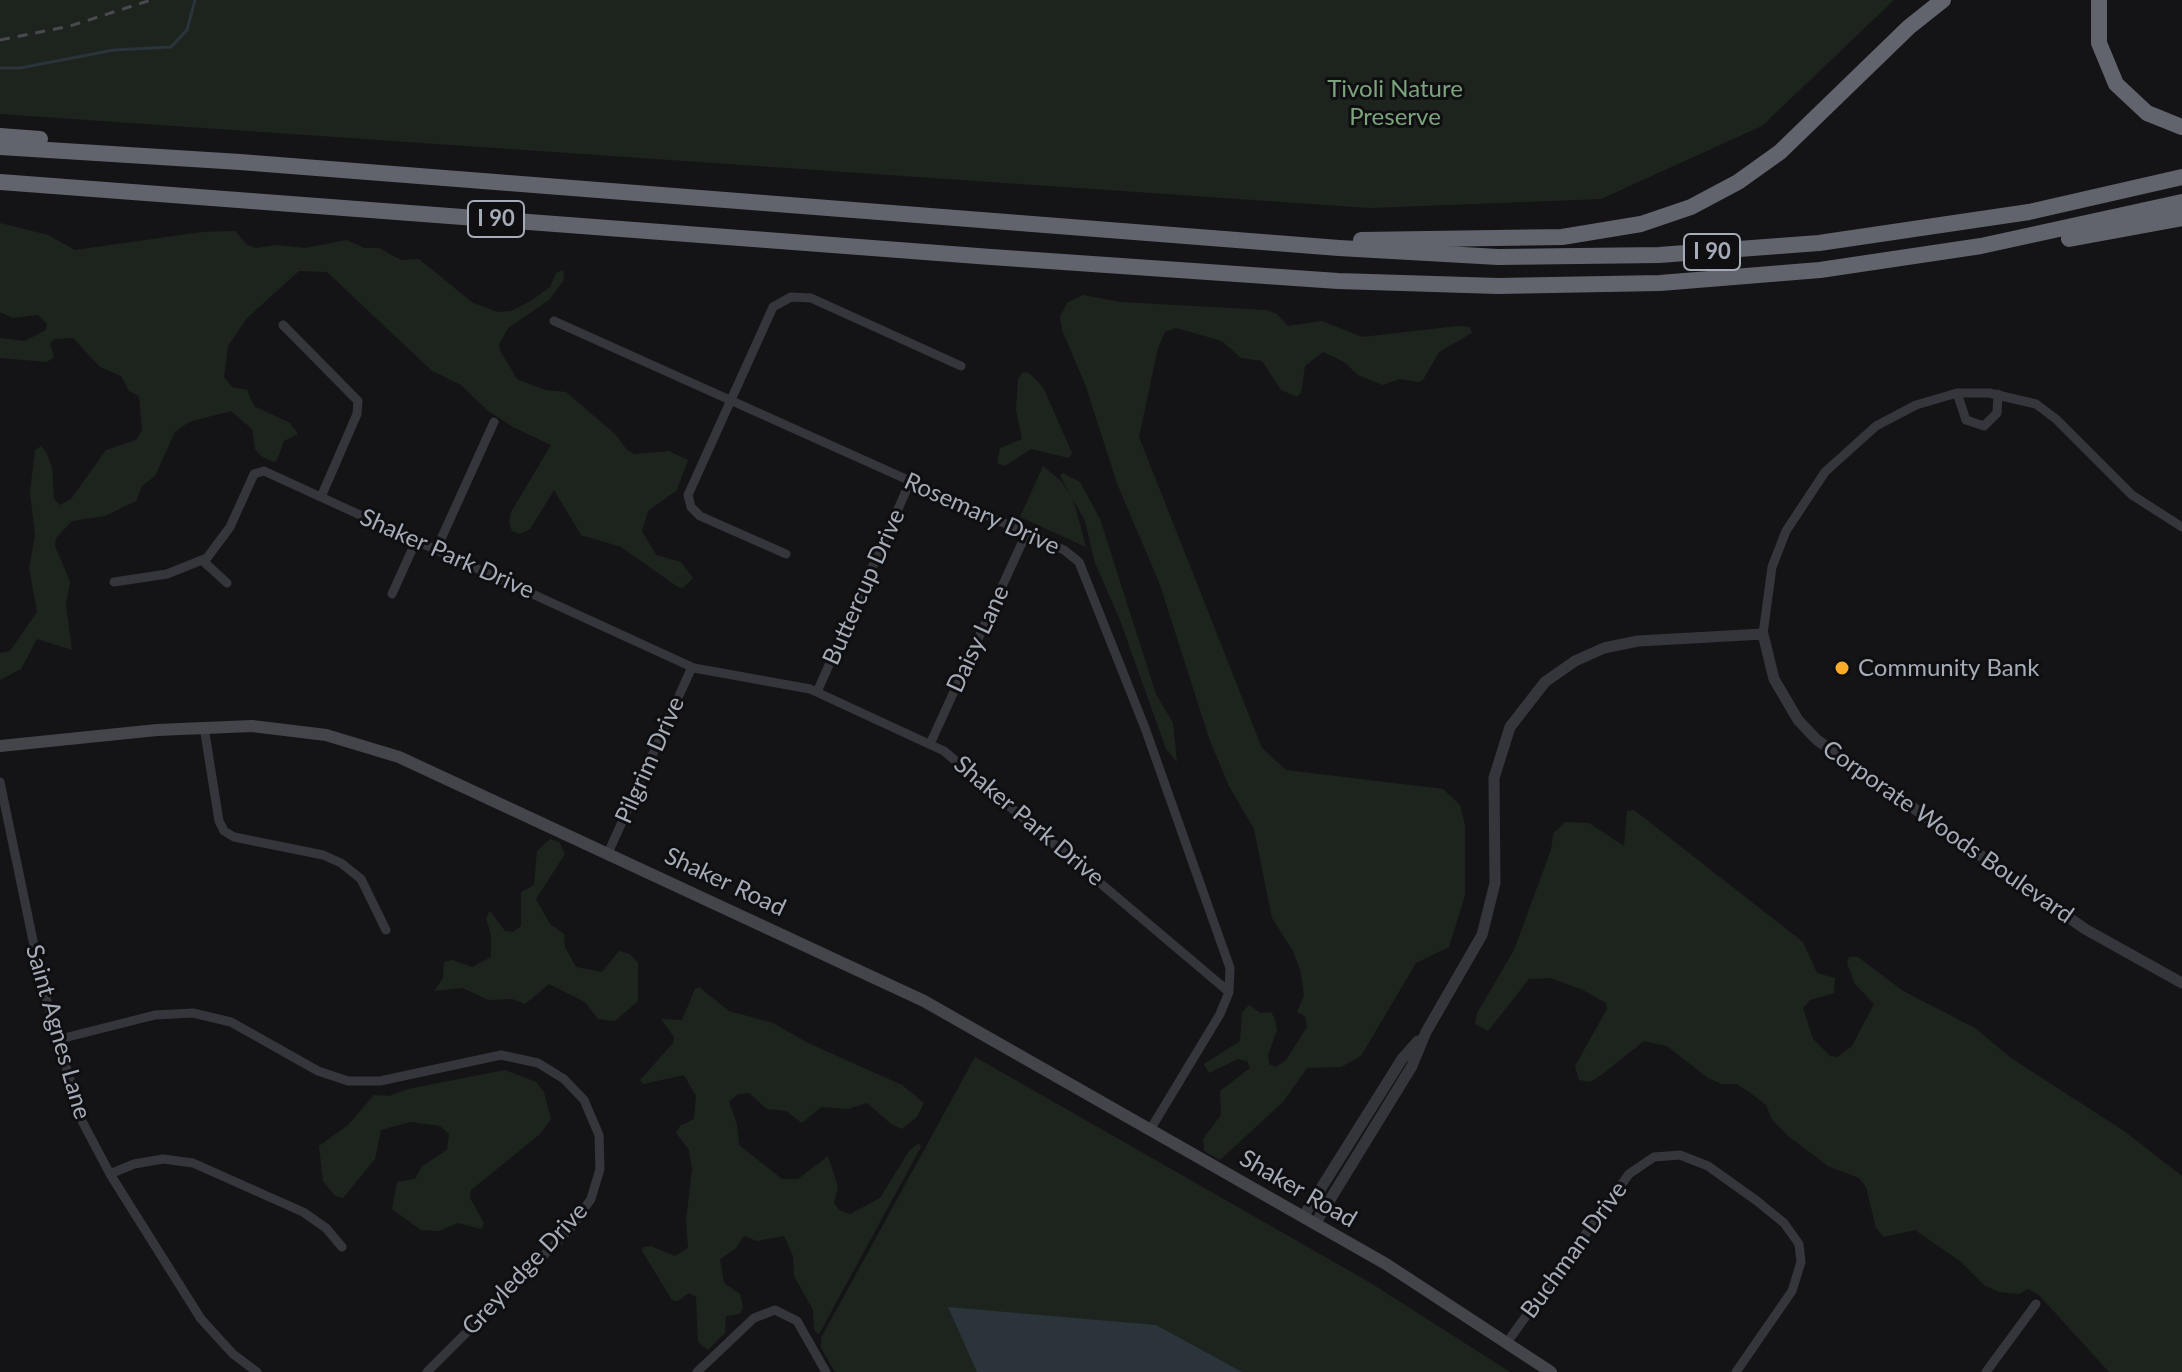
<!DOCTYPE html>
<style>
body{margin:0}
canvas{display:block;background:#141416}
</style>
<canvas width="2182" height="1372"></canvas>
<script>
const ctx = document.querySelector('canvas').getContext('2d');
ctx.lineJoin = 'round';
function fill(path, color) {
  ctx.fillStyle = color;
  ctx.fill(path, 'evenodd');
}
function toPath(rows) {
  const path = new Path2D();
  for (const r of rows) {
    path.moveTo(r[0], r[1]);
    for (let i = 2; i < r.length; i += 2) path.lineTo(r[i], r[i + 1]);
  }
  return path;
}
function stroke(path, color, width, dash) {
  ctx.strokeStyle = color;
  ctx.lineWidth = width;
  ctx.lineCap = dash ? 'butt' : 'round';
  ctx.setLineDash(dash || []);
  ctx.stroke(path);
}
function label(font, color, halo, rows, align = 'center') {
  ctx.font = font + ' Lato,sans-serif';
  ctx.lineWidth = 6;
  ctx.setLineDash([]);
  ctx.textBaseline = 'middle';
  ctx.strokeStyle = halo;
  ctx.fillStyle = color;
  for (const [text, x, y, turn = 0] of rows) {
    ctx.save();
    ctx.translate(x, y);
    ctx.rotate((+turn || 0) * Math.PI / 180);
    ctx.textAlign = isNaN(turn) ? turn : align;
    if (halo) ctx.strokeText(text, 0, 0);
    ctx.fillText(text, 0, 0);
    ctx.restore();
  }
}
fill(toPath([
 [0,0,1894,0,1762,126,1601,199,1370,208,0,114],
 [0,223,48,235,75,250,202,232,235,231,247,245,256,248,277,245,305,248,347,240,364,248,379,248,401,260,419,259,473,303,498,312,511,311,531,301,550,287,556,273,563,270,564,280,549,300,508,328,499,344,500,351,517,379,545,390,566,392,616,435,627,450,635,454,669,451,688,460,677,490,648,511,642,531,656,555,681,562,693,578,683,588,678,587,621,547,581,535,554,490,530,529,520,534,512,531,509,523,511,512,551,445,513,427,487,410,461,385,431,370,327,272,299,271,247,318,228,346,224,377,232,387,247,390,254,406,290,423,298,434,284,441,277,460,273,462,261,456,255,449,252,429,231,411,189,422,175,432,155,476,142,486,136,501,105,516,72,521,56,538,55,546,70,582,66,605,72,650,37,639,21,669,0,680,0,653,10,651,37,612,29,568,35,536,30,492,35,450,41,446,46,452,52,467,54,499,60,505,71,499,106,450,136,440,142,431,139,396,129,391,121,376,100,367,73,338,54,339,50,344,54,357,47,362,0,358,0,338,25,341,46,330,47,324,38,315,13,318,0,312],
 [1083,295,1120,302,1267,310,1277,314,1288,326,1322,321,1362,337,1458,326,1470,327,1472,333,1439,352,1423,380,1418,382,1400,379,1383,385,1358,375,1344,362,1323,352,1305,366,1301,393,1297,397,1281,390,1262,361,1241,358,1222,341,1176,328,1165,332,1158,348,1139,437,1262,748,1286,770,1443,789,1460,805,1465,825,1465,895,1449,947,1416,963,1361,1056,1341,1067,1307,1068,1283,1102,1220,1160,1204,1151,1203,1139,1221,1115,1220,1091,1250,1068,1247,1061,1238,1059,1209,1073,1204,1064,1240,1041,1242,1013,1249,1005,1261,1013,1271,1012,1275,1019,1277,1030,1268,1055,1269,1064,1276,1067,1286,1060,1307,1027,1305,1016,1297,1012,1304,996,1301,973,1293,951,1272,918,1254,829,1229,786,1210,741,1159,582,1118,486,1085,384,1062,330,1060,317,1067,303],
 [1023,372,1029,373,1043,387,1072,453,1069,458,1031,449,1005,466,997,463,1000,448,1022,439,1016,410,1018,379],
 [1043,466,1061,481,1073,499,1086,547,1020,517],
 [1063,473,1080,482,1100,519,1156,694,1173,723,1177,762,1166,749,1120,620,1095,563,1085,521,1060,476],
 [1634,810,1803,942,1817,973,1835,978,1834,993,1810,1000,1803,1008,1813,1039,1830,1056,1837,1057,1852,1046,1874,1004,1855,984,1847,963,1849,957,1858,957,1903,991,1975,1028,2011,1058,2124,1131,2182,1176,2182,1372,2109,1372,2038,1294,2027,1289,2020,1294,1999,1292,1984,1285,1960,1261,1915,1230,1884,1237,1876,1228,1866,1187,1859,1178,1828,1166,1788,1136,1772,1119,1766,1105,1752,1094,1737,1084,1721,1084,1708,1078,1667,1046,1644,1041,1600,1076,1590,1082,1579,1080,1575,1066,1607,1009,1606,1003,1583,990,1550,978,1529,979,1488,1031,1475,1024,1477,1013,1514,950,1551,850,1553,834,1565,822,1589,823,1624,846,1627,811],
 [550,839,559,842,565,854,536,899,550,924,564,934,565,947,576,967,602,972,619,951,630,954,638,963,638,1001,615,1021,598,1019,585,1002,549,984,525,1004,512,999,488,1000,463,988,434,991,443,978,444,962,452,960,472,967,491,957,491,935,486,918,490,911,505,931,513,932,521,926,521,892,534,885,537,851],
 [699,987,729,1011,773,1023,808,1043,902,1085,924,1103,917,1117,902,1129,891,1124,867,1103,848,1109,821,1107,802,1123,786,1111,767,1109,749,1093,738,1094,729,1102,737,1124,739,1145,782,1179,798,1179,828,1156,838,1187,834,1203,839,1210,850,1214,880,1198,909,1151,919,1143,921,1147,819,1334,814,1330,813,1310,794,1276,793,1256,784,1236,757,1241,744,1236,735,1249,720,1259,724,1283,740,1294,743,1307,740,1314,726,1316,725,1333,708,1350,698,1342,696,1297,689,1293,678,1301,672,1300,642,1251,643,1247,651,1246,675,1256,688,1248,686,1221,692,1169,689,1150,676,1133,680,1126,694,1119,696,1096,684,1075,643,1084,640,1080,673,1043,674,1037,661,1019,682,1020,695,989],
 [975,1057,1369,1282,1510,1372,835,1372,821,1348,821,1338],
 [505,1070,536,1082,544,1092,551,1119,540,1134,471,1190,470,1198,484,1223,481,1229,458,1223,439,1231,421,1230,392,1209,397,1182,415,1179,422,1166,447,1150,449,1134,440,1126,410,1122,381,1130,375,1159,343,1198,335,1196,323,1181,319,1146,348,1125,374,1095,389,1096,408,1089]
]), '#1c241d');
fill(toPath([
 [948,1307,1156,1325,1242,1372,977,1372]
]), '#2a343a');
stroke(toPath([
 [0,68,20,68,114,50,171,47,187,30,195,0]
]), '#2a343a', 3);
stroke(toPath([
 [554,321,1064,550,1079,562,1145,728,1230,968,1229,992,1220,1014,1150,1130],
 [283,325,358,401,357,414,321,497],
 [1957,393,1966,420,1984,426,1997,413,1998,394],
 [436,550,494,422],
 [786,554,700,516,691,507,688,495,773,307,791,297,811,298,961,366],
 [203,561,227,583],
 [114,582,167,574,207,558,230,527,254,474,264,471,694,668,810,689,944,751,1229,992],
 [392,594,416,541],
 [1763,634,1772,567,1786,531,1825,472,1876,426,1916,405,1957,393,1989,393,2036,404,2056,419,2132,495,2182,527],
 [817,692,910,482],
 [204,727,219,821,224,831,234,837,323,855,341,863,361,879,386,930],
 [930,744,1026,534],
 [0,782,42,984,82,1121,110,1174,201,1319,233,1354,257,1372],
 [608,853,692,667],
 [56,1040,155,1015,193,1013,231,1022,318,1071,348,1081,380,1081,501,1055,538,1063,564,1079,584,1100,599,1135,600,1169,591,1199,570,1229,427,1372],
 [110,1174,134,1164,163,1159,193,1163,303,1212,326,1228,342,1247],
 [1508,1341,1629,1174,1654,1157,1680,1155,1708,1166,1757,1201,1784,1223,1799,1244,1801,1262,1792,1291,1736,1372],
 [697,1372,754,1318,775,1310,797,1321,826,1372],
 [1986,1372,2036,1304]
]), '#35363b', 9);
stroke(toPath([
 [1303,1217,1402,1059,1418,1041],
 [1315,1224,1412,1066,1426,1032,1482,935,1495,883,1494,778,1510,727,1545,682,1575,661,1604,648,1638,641,1763,634,1774,679,1798,720,1817,740,2085,929,2182,983]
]), '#35363b', 11);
stroke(toPath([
 [0,746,157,730,252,726,326,735,399,757,924,1001,1386,1264,1551,1372]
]), '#43454b', 12);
stroke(toPath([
 [2099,0,2099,43,2116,84,2147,113,2182,127],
 [0,136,40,139],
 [0,147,240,162,1339,248,1498,257,1659,255,1819,243,2029,212,2182,177],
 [0,182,991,257,1338,281,1498,286,1660,283,1820,270,1981,246,2182,202],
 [2069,239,2182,218],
 [1361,240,1562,237,1641,224,1691,207,1738,182,1780,152,1909,27,1943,0]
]), '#61646c', 16);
stroke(toPath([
 [0,40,70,26,151,0]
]), '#484a50', 3, [10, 8]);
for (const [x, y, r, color] of [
 [1842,668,8,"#fbab27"]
]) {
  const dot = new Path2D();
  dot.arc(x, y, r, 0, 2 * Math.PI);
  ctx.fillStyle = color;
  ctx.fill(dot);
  stroke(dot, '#0f0f11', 3);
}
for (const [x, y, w] of [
 [496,219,56],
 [1712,252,56]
]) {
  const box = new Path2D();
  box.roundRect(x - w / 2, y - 18, w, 36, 6);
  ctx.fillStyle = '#0f0f11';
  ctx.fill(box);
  stroke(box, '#a5abb7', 2);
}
label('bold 22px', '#a5abb7', null, [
 ["I 90",496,219],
 ["I 90",1712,252]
]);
label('24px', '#7ba37c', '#0f0f11', [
 ["Tivoli Nature",1395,89],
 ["Preserve",1395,117]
]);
label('24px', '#a5abb7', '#0f0f11', [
 ["Rosemary Drive",982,514,24],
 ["Shaker Park Drive",447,554,24],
 ["Buttercup Drive",864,587,-66],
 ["Daisy Lane",978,639,-65],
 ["Pilgrim Drive",650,760,-66],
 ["Shaker Park Drive",1029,821,40],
 ["Corporate Woods Boulevard",1948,832,35],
 ["Shaker Road",725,882,25],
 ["Saint Agnes Lane",58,1032,74],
 ["Shaker Road",1298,1189,30],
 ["Buchman Drive",1574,1250,-54],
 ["Greyledge Drive",525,1269,-47]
]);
label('24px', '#a5abb7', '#0f0f11', [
 ["Community Bank",1858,668]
], 'left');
</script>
